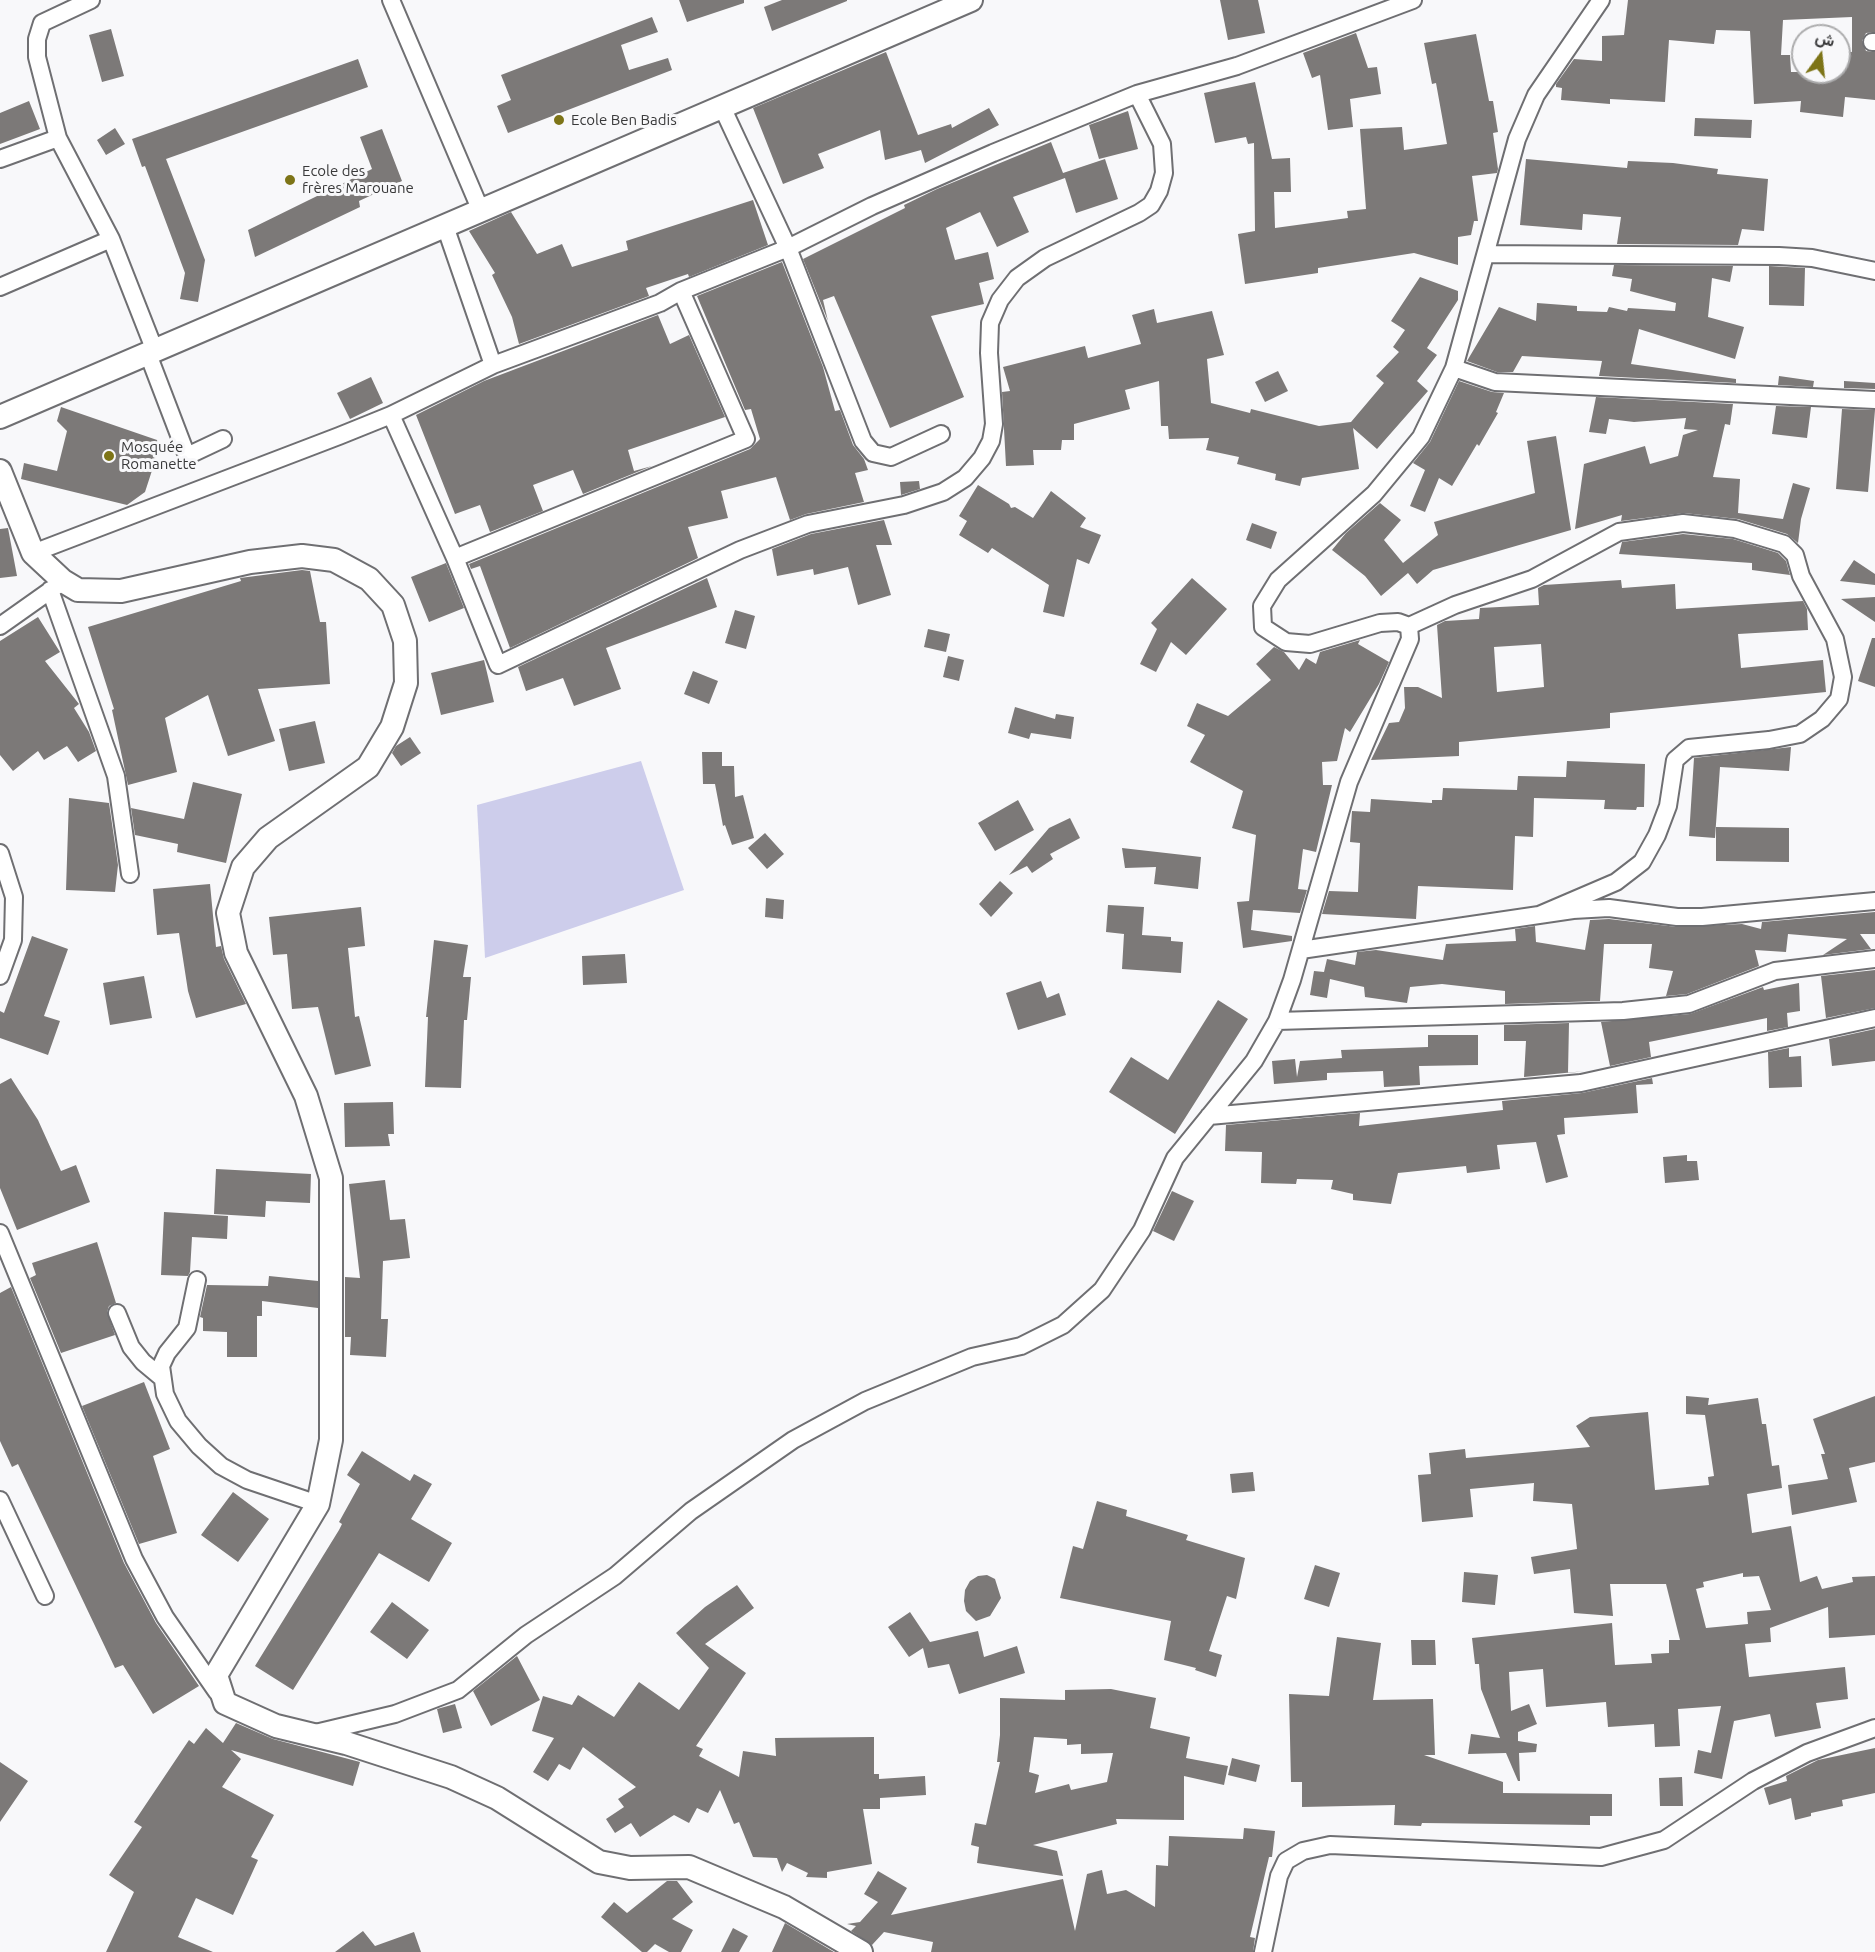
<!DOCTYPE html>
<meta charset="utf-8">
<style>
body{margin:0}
#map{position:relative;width:1875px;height:1952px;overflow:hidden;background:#f8f8fa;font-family:Ubuntu,Vazirmatn,sans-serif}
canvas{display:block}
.north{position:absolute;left:1791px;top:24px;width:60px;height:60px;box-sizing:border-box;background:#f8f8fa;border:2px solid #acacad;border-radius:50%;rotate:15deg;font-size:16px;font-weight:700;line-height:24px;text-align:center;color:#39393a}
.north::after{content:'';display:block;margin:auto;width:21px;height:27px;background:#7d7417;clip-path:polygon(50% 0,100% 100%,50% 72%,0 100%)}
</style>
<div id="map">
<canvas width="1875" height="1952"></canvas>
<div class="north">ش</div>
</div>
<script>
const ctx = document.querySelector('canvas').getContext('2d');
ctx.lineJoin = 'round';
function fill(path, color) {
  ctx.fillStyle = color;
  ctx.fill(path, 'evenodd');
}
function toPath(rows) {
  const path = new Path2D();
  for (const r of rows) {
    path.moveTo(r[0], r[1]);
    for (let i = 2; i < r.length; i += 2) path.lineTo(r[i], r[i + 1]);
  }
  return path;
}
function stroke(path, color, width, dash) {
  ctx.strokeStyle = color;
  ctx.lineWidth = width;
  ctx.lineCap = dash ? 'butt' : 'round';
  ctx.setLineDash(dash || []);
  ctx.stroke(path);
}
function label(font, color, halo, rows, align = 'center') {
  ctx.font = font + ' Ubuntu,sans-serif';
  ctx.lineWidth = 6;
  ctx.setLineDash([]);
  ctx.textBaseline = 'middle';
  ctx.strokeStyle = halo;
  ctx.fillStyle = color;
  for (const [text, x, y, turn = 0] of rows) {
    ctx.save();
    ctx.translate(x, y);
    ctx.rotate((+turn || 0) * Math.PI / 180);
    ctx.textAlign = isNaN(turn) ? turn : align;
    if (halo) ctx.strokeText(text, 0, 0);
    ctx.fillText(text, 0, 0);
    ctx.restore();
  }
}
fill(toPath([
 [641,761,684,890,485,958,477,805]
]), '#cdcdeb');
fill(toPath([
 [679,0,744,0,744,3,687,22],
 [782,0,847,0,847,1,772,31,764,7],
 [1220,0,1258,0,1265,33,1228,40],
 [1628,0,1875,0,1875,32,1866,33,1862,41,1866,51,1875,52,1875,100,1845,97,1843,117,1800,112,1801,101,1754,104,1750,31,1716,30,1714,44,1669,40,1665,102,1610,99,1610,104,1561,100,1562,88,1556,87,1556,84,1574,59,1602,61,1602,36,1624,35],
 [1852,17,1852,52,1839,50,1839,72,1791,72,1790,55,1781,55,1783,20],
 [652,17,658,32,621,45,629,70,668,58,672,70,508,133,497,106,511,100,501,75],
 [111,29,124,76,102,82,89,35],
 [1356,33,1368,68,1377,67,1381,94,1350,99,1353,127,1328,130,1320,75,1312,78,1303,53],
 [1476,34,1489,101,1493,101,1498,132,1493,133,1498,169,1497,173,1472,176,1478,221,1474,221,1471,235,1458,237,1458,265,1414,253,1318,268,1318,273,1245,284,1238,234,1255,231,1254,143,1248,144,1246,137,1215,143,1204,93,1255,82,1272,159,1290,158,1291,192,1274,192,1275,228,1348,218,1347,211,1366,209,1360,129,1402,127,1404,150,1447,144,1436,83,1432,84,1424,43],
 [886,52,918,135,951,124,952,128,989,108,999,125,925,163,921,150,885,160,880,130,818,154,824,168,783,184,753,108],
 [358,59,368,87,166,159,205,260,198,302,180,299,185,273,145,166,142,167,132,139],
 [29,101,40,129,0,144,0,113],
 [1128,111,1138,149,1099,159,1089,125],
 [1695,118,1752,120,1751,138,1694,136],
 [115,128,125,144,106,155,97,140],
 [382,129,402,181,359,201,360,207,255,257,248,230,372,169,360,137],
 [1051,142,1063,173,1105,159,1118,199,1076,213,1065,178,1013,197,1029,232,997,247,980,212,946,228,955,260,988,252,994,279,979,283,984,304,931,316,964,397,890,428,834,296,823,300,828,321,803,259,905,208,904,205,937,189],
 [1526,159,1627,168,1628,161,1673,163,1718,169,1717,174,1768,179,1764,231,1742,229,1738,245,1617,244,1621,217,1583,214,1582,230,1520,225],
 [753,200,768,245,689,277,688,274,646,288,649,296,519,344,512,317,492,275,495,273,469,231,511,212,537,254,562,244,572,267,628,250,626,241],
 [782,262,823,367,835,411,840,410,853,445,864,459,868,470,855,473,864,502,806,514,790,520,776,477,721,491,728,518,688,527,698,558,510,648,480,566,471,569,469,564,750,449,760,439,751,409,745,410,697,296],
 [1614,265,1733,266,1730,282,1712,278,1708,317,1744,327,1735,359,1639,329,1631,364,1736,379,1736,383,1599,376,1602,361,1522,356,1513,372,1497,372,1467,361,1499,307,1536,321,1537,303,1577,306,1577,311,1607,312,1609,307,1627,311,1628,308,1675,311,1676,303,1630,291,1632,279,1612,276],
 [1769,266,1805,268,1804,306,1769,305],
 [1420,277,1458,291,1458,300,1427,348,1437,355,1417,381,1428,391,1377,449,1353,428,1359,469,1302,478,1300,486,1275,480,1276,474,1237,464,1239,457,1206,450,1209,438,1169,439,1168,426,1161,426,1159,381,1125,390,1130,409,1074,424,1074,440,1062,440,1061,450,1033,450,1034,465,1006,466,1002,392,1010,391,1003,367,1085,346,1088,358,1141,344,1132,315,1154,309,1157,323,1212,311,1224,355,1207,359,1211,403,1250,413,1251,409,1319,426,1351,422,1384,383,1376,376,1399,352,1393,347,1405,330,1391,321],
 [658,315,670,344,689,335,725,417,628,450,634,471,652,466,583,494,573,470,533,485,543,511,490,532,480,505,455,514,416,415,484,381],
 [1278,371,1288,391,1265,402,1255,382],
 [1779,376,1814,381,1813,387,1778,385],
 [371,377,383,403,350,419,337,393],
 [1459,381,1492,392,1504,393,1496,412,1498,413,1479,446,1477,444,1452,486,1439,478,1425,512,1410,506,1425,470,1413,463,1430,442],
 [1844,381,1875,383,1875,389,1844,388],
 [1596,397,1733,404,1730,425,1725,424,1713,477,1740,479,1738,513,1783,519,1793,483,1810,488,1801,519,1798,543,1787,534,1738,519,1684,513,1621,521,1622,515,1575,529,1584,464,1645,446,1650,464,1678,456,1683,435,1698,430,1684,429,1686,418,1634,422,1609,419,1606,434,1589,432],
 [1776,406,1811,407,1807,438,1772,434],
 [61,407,157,440,159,449,145,492,127,505,21,479,24,463,57,471,67,431,57,421],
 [1842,409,1875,410,1868,492,1836,489],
 [1556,436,1571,530,1433,570,1417,584,1408,573,1381,596,1365,576,1332,550,1346,533,1380,503,1401,520,1384,540,1403,563,1438,535,1434,522,1535,493,1527,441],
 [919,481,920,489,901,495,900,482],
 [978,485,1009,504,1011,508,1015,507,1033,518,1051,491,1086,518,1080,527,1101,535,1089,564,1077,559,1064,617,1043,612,1049,585,992,548,988,553,959,535,967,521,959,516],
 [884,520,892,545,876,545,891,595,858,605,848,567,814,575,813,569,777,576,772,549,811,534],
 [1252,523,1277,532,1271,549,1246,540],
 [8,528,17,576,0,578,0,529],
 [1683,534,1733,539,1778,553,1786,561,1790,575,1752,570,1752,563,1619,554,1622,542],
 [1854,560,1875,574,1875,585,1840,581],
 [446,563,464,608,429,622,411,577],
 [302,570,310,571,320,622,326,622,330,684,258,689,275,741,228,756,208,695,165,718,177,772,128,785,112,710,114,709,88,627,241,581,240,578],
 [707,578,717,607,606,648,621,689,574,706,563,678,526,691,518,667],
 [1192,578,1227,609,1186,655,1171,642,1156,672,1140,664,1157,629,1151,623],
 [1621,580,1622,588,1675,584,1676,609,1803,601,1807,609,1808,630,1738,634,1741,668,1823,660,1826,692,1610,713,1610,728,1459,742,1459,756,1371,760,1389,723,1399,722,1405,708,1404,687,1418,687,1442,698,1437,625,1445,621,1479,619,1480,608,1539,605,1538,588,1544,585],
 [1541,644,1544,687,1497,692,1494,647],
 [1875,597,1875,622,1841,599],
 [735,610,755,616,746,649,725,643],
 [38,617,60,652,45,661,79,704,74,708,89,732,96,751,78,762,67,746,44,760,38,751,13,771,0,755,0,641],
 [928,629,950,634,946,652,924,647],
 [1872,638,1875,638,1875,687,1858,681],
 [1360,640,1358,644,1389,662,1379,684,1350,732,1345,728,1337,761,1322,762,1323,785,1332,785,1316,852,1303,849,1298,889,1307,890,1300,913,1253,910,1251,930,1292,936,1292,941,1243,948,1237,902,1249,901,1256,835,1232,828,1243,791,1190,762,1205,735,1187,726,1197,703,1228,716,1271,680,1256,664,1274,647,1284,652,1299,670,1306,658,1316,664,1320,652],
 [948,656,964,660,959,681,943,677],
 [484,660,494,702,441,715,431,673],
 [693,671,718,681,709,704,684,694],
 [1015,707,1055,719,1056,714,1074,717,1071,739,1031,733,1029,739,1008,733],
 [315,721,325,763,289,771,279,729],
 [410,737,421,753,401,766,392,753,396,746],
 [1791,747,1789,771,1720,767,1715,838,1689,836,1694,758],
 [702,752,722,752,722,766,734,766,735,797,743,795,754,838,732,845,725,825,723,826,715,784,703,784],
 [1567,761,1645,764,1644,807,1637,807,1636,810,1604,809,1605,800,1534,798,1533,837,1515,836,1513,890,1418,886,1416,919,1322,914,1329,891,1358,892,1360,843,1350,842,1352,811,1370,812,1371,799,1432,803,1432,800,1442,800,1443,788,1517,790,1518,776,1566,777],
 [193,782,242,794,226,863,177,852,178,844,135,835,131,808,184,819],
 [69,798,109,803,118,865,115,892,66,890],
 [1018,800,1034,830,995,851,978,823],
 [1070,818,1080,838,1050,854,1053,859,1032,873,1027,866,1009,875,1049,828],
 [1716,827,1789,828,1789,862,1716,861],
 [765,833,784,854,767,869,748,848],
 [1122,848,1201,857,1198,889,1154,884,1156,867,1125,868],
 [1000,881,1013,893,991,917,979,904],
 [210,884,216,947,221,946,224,959,246,1004,196,1018,188,991,179,933,157,935,153,889],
 [766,898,784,900,783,919,765,917],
 [1108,905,1144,907,1142,935,1171,937,1171,941,1183,942,1181,973,1122,969,1124,934,1106,932],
 [361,907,365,946,348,948,355,1017,359,1016,371,1066,335,1075,318,1007,292,1009,287,954,273,955,269,917],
 [1875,912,1875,934,1860,934,1871,949,1823,955,1847,939,1788,934,1786,952,1755,950,1759,966,1687,994,1666,996,1673,971,1649,968,1652,944,1604,944,1600,1001,1505,1004,1505,991,1442,984,1410,987,1407,1003,1365,997,1364,987,1330,979,1327,998,1310,995,1314,971,1324,972,1327,959,1355,965,1357,952,1376,950,1443,960,1446,944,1516,941,1515,929,1535,926,1536,942,1585,950,1590,920,1609,919,1677,927,1742,924,1761,929,1762,922],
 [32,936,68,949,44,1016,60,1021,48,1055,0,1038,0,1011,4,1013],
 [434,940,468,945,463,977,471,977,467,1020,464,1020,461,1088,425,1087,428,1017,426,1017],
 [625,954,627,983,583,985,582,956],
 [1875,970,1875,1008,1826,1018,1821,976],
 [144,976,152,1018,110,1025,103,983],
 [1041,981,1047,998,1059,993,1066,1015,1018,1030,1006,993],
 [1799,983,1800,1011,1787,1013,1788,1027,1767,1031,1767,1018,1649,1042,1651,1057,1610,1066,1601,1022,1690,1014,1763,987,1764,990],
 [1218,1000,1248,1019,1175,1134,1109,1092,1131,1057,1168,1080],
 [1569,1023,1568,1073,1585,1071,1524,1077,1526,1041,1504,1041,1504,1025],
 [1875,1029,1875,1061,1832,1066,1829,1039],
 [1428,1035,1478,1035,1478,1065,1419,1066,1420,1085,1384,1087,1383,1071,1327,1073,1327,1080,1274,1084,1272,1061,1295,1059,1297,1077,1300,1061,1342,1058,1341,1050,1428,1047],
 [1789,1048,1789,1057,1801,1056,1802,1087,1769,1088,1768,1052],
 [11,1078,38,1120,61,1171,76,1165,90,1202,17,1230,0,1188,0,1084],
 [1652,1078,1653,1084,1636,1085,1638,1113,1564,1118,1565,1134,1557,1135,1568,1177,1546,1183,1536,1142,1497,1145,1500,1169,1467,1173,1466,1166,1398,1173,1391,1204,1353,1200,1353,1194,1331,1189,1333,1180,1297,1179,1296,1184,1261,1183,1262,1152,1225,1151,1226,1125,1360,1113,1359,1126,1503,1110,1502,1101,1582,1093],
 [393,1102,394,1134,388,1134,390,1146,345,1147,344,1103],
 [1687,1155,1687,1161,1697,1161,1699,1180,1665,1183,1663,1157],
 [216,1169,311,1174,310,1203,266,1201,265,1217,214,1214],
 [385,1180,390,1220,405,1219,410,1258,383,1261,381,1319,388,1319,386,1357,350,1355,351,1337,345,1337,345,1277,360,1278,349,1184],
 [1172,1191,1194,1201,1174,1241,1153,1231],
 [164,1212,228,1216,227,1239,192,1237,190,1272,188,1276,161,1275],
 [97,1242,116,1303,109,1306,107,1312,115,1335,61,1353,30,1278,36,1275,32,1263],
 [269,1276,318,1281,318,1308,262,1301,262,1316,257,1316,257,1357,227,1357,227,1332,203,1331,203,1318,200,1317,207,1285,268,1286],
 [11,1287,124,1563,156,1623,199,1686,153,1714,123,1665,115,1668,18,1464,12,1467,0,1441,0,1293],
 [144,1382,170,1449,153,1456,177,1533,139,1544,82,1406],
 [1686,1396,1709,1398,1708,1405,1758,1398,1762,1424,1766,1424,1772,1466,1779,1465,1782,1488,1747,1494,1752,1533,1791,1526,1800,1582,1817,1576,1822,1589,1853,1582,1852,1577,1875,1576,1875,1635,1829,1638,1828,1607,1770,1628,1771,1642,1745,1644,1749,1677,1845,1667,1848,1699,1816,1703,1821,1728,1775,1737,1770,1714,1734,1721,1722,1779,1694,1773,1698,1750,1711,1753,1721,1706,1678,1709,1680,1746,1655,1747,1654,1724,1608,1727,1606,1702,1546,1707,1543,1669,1509,1672,1511,1711,1529,1704,1537,1724,1518,1732,1518,1741,1537,1744,1536,1752,1519,1753,1520,1781,1518,1781,1506,1753,1468,1754,1471,1734,1500,1738,1481,1689,1479,1664,1475,1664,1472,1638,1612,1623,1615,1665,1652,1663,1651,1654,1669,1653,1669,1640,1680,1640,1666,1584,1610,1584,1613,1616,1574,1613,1570,1569,1534,1574,1531,1557,1577,1549,1572,1504,1533,1501,1534,1483,1470,1489,1473,1517,1422,1522,1418,1475,1431,1474,1429,1453,1465,1449,1466,1458,1590,1447,1576,1426,1590,1417,1648,1412,1655,1490,1709,1485,1708,1477,1714,1476,1705,1415,1686,1414],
 [1743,1573,1743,1577,1759,1576,1771,1610,1747,1612,1748,1624,1706,1628,1696,1589,1704,1587,1703,1582],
 [1875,1396,1875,1462,1849,1468,1857,1502,1792,1515,1788,1485,1828,1479,1821,1454,1825,1454,1813,1419],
 [362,1451,410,1481,414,1474,432,1484,411,1519,452,1543,429,1582,379,1553,293,1690,255,1666,339,1530,342,1524,339,1522,360,1484,347,1475],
 [1253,1472,1255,1491,1232,1493,1230,1474],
 [233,1492,269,1519,238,1562,201,1535],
 [1097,1501,1127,1510,1126,1516,1188,1535,1186,1540,1245,1558,1236,1599,1227,1596,1209,1651,1222,1655,1216,1677,1195,1670,1196,1668,1164,1660,1171,1621,1060,1598,1073,1546,1083,1549],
 [1315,1565,1340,1573,1329,1607,1304,1599],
 [1464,1572,1498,1575,1495,1605,1462,1602],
 [987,1575,995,1579,1001,1598,990,1616,976,1621,966,1611,964,1601,965,1590,970,1581,978,1576],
 [737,1585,754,1608,705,1644,746,1673,696,1746,703,1749,699,1756,739,1777,743,1751,776,1756,775,1738,874,1737,874,1774,879,1774,879,1779,925,1776,926,1795,880,1798,880,1809,863,1809,872,1864,827,1872,827,1878,806,1877,808,1873,787,1863,782,1872,777,1858,753,1857,739,1822,734,1824,720,1790,708,1813,697,1808,689,1823,674,1815,640,1837,631,1823,615,1833,606,1819,624,1807,618,1799,636,1787,583,1747,570,1770,559,1764,548,1781,533,1772,554,1738,532,1731,543,1696,572,1705,578,1695,614,1717,639,1682,679,1710,709,1668,676,1633,705,1607],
 [392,1602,429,1630,407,1659,370,1632],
 [910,1612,930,1642,978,1631,984,1657,1017,1646,1025,1673,959,1694,949,1664,928,1668,923,1648,909,1657,888,1627],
 [1337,1637,1381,1643,1373,1700,1433,1699,1435,1755,1424,1755,1503,1782,1503,1793,1612,1794,1612,1816,1590,1816,1590,1825,1422,1823,1421,1826,1394,1825,1395,1805,1302,1807,1302,1782,1291,1782,1289,1694,1329,1696],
 [1411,1640,1435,1640,1436,1665,1412,1665],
 [517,1656,540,1700,491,1726,473,1691],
 [1111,1689,1156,1698,1150,1728,1190,1737,1186,1758,1228,1766,1224,1785,1184,1776,1184,1820,1116,1819,1117,1824,1033,1845,1057,1851,1063,1876,977,1863,979,1847,971,1845,975,1823,986,1825,1000,1762,997,1762,1000,1735,1000,1698,1065,1700,1065,1690],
 [1034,1737,1067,1739,1067,1745,1081,1744,1081,1754,1113,1753,1107,1782,1071,1790,1069,1784,1035,1793,1039,1775,1029,1772],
 [455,1704,462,1728,443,1733,437,1709],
 [236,1723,273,1739,360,1762,353,1786,231,1750,241,1759,222,1787,274,1815,251,1857,258,1860,233,1915,196,1898,178,1937,213,1952,106,1952,134,1892,109,1875,142,1827,134,1822,189,1740,194,1744,206,1728,223,1743],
 [1875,1748,1875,1793,1842,1800,1843,1806,1811,1813,1811,1816,1795,1820,1791,1798,1769,1805,1764,1788,1787,1781,1786,1776,1818,1760],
 [1232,1758,1260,1765,1256,1782,1228,1775],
 [0,1762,28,1781,0,1822],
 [1682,1777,1683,1806,1660,1806,1659,1778],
 [1244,1828,1275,1831,1272,1857,1269,1857,1250,1937,1255,1938,1253,1952,931,1952,933,1942,884,1932,872,1945,851,1931,856,1926,847,1924,860,1922,878,1902,864,1894,878,1871,907,1888,891,1915,1063,1879,1075,1931,1087,1874,1102,1870,1107,1894,1126,1890,1155,1907,1156,1865,1168,1866,1169,1836,1243,1839],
 [667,1881,677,1881,693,1902,672,1919,693,1930,681,1952,669,1952,655,1944,647,1952,642,1952,601,1917,614,1902,627,1913],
 [785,1923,834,1952,772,1952],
 [733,1928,748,1936,739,1952,721,1952],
 [363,1931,375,1946,414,1932,421,1952,335,1952]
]), '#7c7978');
const street = toPath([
 [91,0,42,23,37,39,37,57,58,138,111,239,155,351],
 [391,0,481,211],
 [1872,42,1875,42],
 [722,107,788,248,863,441,873,453,891,457,941,434],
 [0,159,58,138],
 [445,226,493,365],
 [1486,254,1779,256,1812,258,1875,271],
 [0,287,111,239],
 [148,354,187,456,223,439],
 [1454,368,1495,382,1875,400],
 [391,415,455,558,498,665,740,550,808,524,904,505,943,492,965,478,982,458,991,441,994,424,989,353,990,323,1000,300,1017,278,1045,258,1139,213,1151,205,1159,191,1164,173,1162,144,1137,94],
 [33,553,339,436,391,415,493,365,660,303,681,291,788,248,872,206,993,153,1137,94,1237,66,1413,0],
 [455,558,746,439,681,291],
 [50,590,116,776,130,874],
 [0,626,58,585],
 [1409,626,1455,605,1532,579,1619,532,1683,523,1735,529,1784,544,1795,555,1801,576,1835,639,1843,677,1839,699,1822,719,1800,734,1769,740,1689,748,1675,760,1668,806,1657,835,1642,862,1616,882,1539,915],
 [0,853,14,897,13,940,0,976],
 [1301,950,1573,910,1609,908,1677,917,1702,917,1875,901],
 [1277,1021,1623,1011,1689,1004,1775,971,1875,959],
 [1209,1116,1581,1083,1875,1018],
 [0,1233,134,1559,165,1617,217,1692],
 [197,1280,187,1328,167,1353,161,1366,165,1394,178,1421,199,1446,221,1466,247,1480,318,1504],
 [117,1313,131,1347,143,1362,161,1377],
 [0,1500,45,1596],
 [311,1734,395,1714,458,1690,526,1635,615,1576,691,1511,793,1440,865,1401,972,1357,1021,1346,1063,1325,1102,1290,1142,1230,1175,1158,1254,1061,1277,1021,1292,980,1349,782,1410,639,1409,626,1398,622,1380,623,1310,644,1286,642,1263,627,1262,606,1278,580,1374,494,1421,437,1454,368,1517,139,1536,95,1601,0],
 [1263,1952,1279,1876,1286,1861,1303,1851,1330,1845,1601,1857,1664,1840,1753,1781,1807,1753,1875,1728]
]);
const secondary = toPath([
 [0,417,971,0],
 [0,471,33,553,63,581,78,590,121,591,250,562,302,556,334,560,369,579,393,605,405,641,406,683,392,727,368,767,268,838,243,867,228,913,236,953,306,1096,331,1178,331,1440,318,1504,216,1675,225,1703,276,1726,346,1743,451,1777,497,1798,599,1862,630,1868,689,1867,784,1907,861,1952]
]);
stroke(street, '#6f6f72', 20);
stroke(secondary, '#6f6f72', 26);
stroke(street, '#fff', 16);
stroke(secondary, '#fff', 22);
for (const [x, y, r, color] of [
 [559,120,6,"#7d7417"],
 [290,180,6,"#7d7417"],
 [109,456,6,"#7d7417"]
]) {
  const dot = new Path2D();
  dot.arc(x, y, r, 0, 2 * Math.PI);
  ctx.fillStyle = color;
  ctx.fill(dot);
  stroke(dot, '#f8f8fa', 2);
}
label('15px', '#39393a', '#f8f8fa', [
 ["Ecole Ben Badis",571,120],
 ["Ecole des",302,171],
 ["frères Marouane",302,188],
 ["Mosquée",121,447],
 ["Romanette",121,464]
], 'left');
</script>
